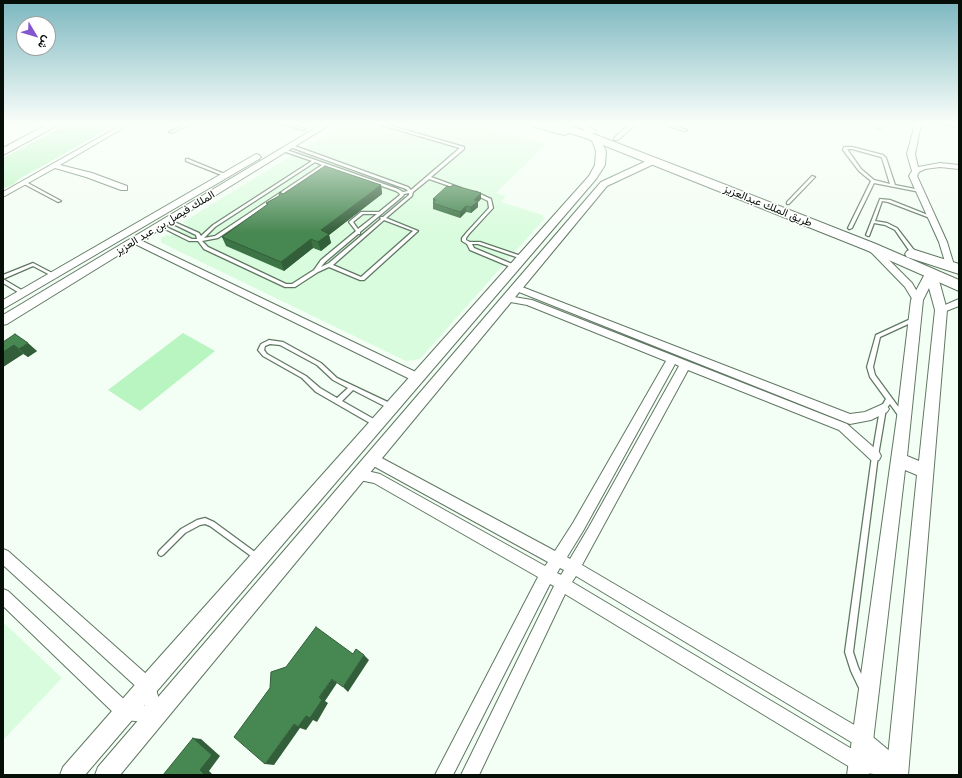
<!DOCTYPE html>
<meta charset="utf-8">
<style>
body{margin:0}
#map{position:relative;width:962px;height:778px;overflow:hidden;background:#f3fef4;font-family:Montserrat,Vazirmatn,sans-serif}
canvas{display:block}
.frame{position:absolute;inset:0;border:4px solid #060f07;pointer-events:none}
.north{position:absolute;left:16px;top:16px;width:40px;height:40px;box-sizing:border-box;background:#fff;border:1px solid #9b9f9c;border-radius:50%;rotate:128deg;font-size:11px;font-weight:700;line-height:16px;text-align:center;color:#060f07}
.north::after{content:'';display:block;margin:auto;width:14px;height:18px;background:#8355ce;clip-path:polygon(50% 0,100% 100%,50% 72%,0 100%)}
</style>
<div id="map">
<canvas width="962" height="778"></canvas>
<div class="frame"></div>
<div class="north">ش</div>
</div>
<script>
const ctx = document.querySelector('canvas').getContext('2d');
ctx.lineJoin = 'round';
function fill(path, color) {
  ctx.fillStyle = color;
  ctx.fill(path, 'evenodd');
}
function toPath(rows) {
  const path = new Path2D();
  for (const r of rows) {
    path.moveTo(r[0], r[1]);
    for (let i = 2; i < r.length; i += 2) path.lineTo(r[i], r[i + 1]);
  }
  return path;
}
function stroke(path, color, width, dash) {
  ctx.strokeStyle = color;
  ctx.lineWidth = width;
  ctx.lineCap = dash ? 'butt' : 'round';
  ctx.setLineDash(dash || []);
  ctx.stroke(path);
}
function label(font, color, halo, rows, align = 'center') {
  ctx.font = font + ' Montserrat,Vazirmatn,sans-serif';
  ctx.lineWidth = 3;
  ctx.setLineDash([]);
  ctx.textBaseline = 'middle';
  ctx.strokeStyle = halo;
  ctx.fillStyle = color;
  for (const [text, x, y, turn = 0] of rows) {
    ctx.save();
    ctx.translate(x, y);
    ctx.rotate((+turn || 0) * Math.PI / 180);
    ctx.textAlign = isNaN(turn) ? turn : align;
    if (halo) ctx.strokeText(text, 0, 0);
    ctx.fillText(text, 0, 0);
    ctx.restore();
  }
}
fill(toPath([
 [343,124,476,124,546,144,496,193,506,196,501,202,543,215,544,219,420,359,406,361,164,244,161,242,161,238,167,235,170,236,188,225,183,222],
 [3,622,62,678,3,740]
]), '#dafcde');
fill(toPath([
 [68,124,121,124,117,124,19,179,14,184,3,189,3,158],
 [183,333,215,351,140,411,108,390]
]), '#b9f5c0');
const service = toPath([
 [186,124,190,124,172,133,169,132,186,124],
 [283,124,288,124,305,129,303,130,283,124],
 [381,124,385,124,464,147,464,149,431,177,461,188,458,189,429,179,413,192,412,196,386,218,418,231,364,280,360,280,329,267,318,272,295,287,285,287,204,249,198,241,189,241,159,226,161,225,162,225,192,239,197,239,196,235,167,221,169,220,170,220,199,233,201,236,213,225,312,161,283,151,283,149,284,149,398,189,403,192,408,191,406,189,290,147,290,145,292,145,408,187,411,190,460,148,381,125,381,124],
 [315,162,322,165,215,236,204,238,215,227,315,162],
 [325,166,396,191,399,193,400,195,379,212,361,212,350,221,349,222,356,231,321,260,314,270,292,284,286,284,208,247,202,241,218,238,325,166],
 [409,193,409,195,383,217,381,217,380,218,381,219,329,263,321,267,325,262,358,234,360,234,360,232,403,196,404,194,409,193],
 [363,214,377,214,358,229,353,222,363,214],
 [384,220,413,231,361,277,333,265,384,220],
 [663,124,668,124,687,130,684,131,663,124],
 [844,147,852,147,883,155,886,158,895,185,920,190,922,191,920,192,874,183,852,228,850,229,849,229,848,228,871,181,859,171,843,150,844,147],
 [847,149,852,149,881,157,882,158,890,184,874,180,861,169,847,149],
 [186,159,188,159,227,175,224,176,186,161,186,159],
 [812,176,815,177,789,204,787,204,787,202,812,176],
 [24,182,26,182,61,201,58,202,24,184,24,182],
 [474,192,476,192,491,199,493,208,469,234,466,238,466,240,470,242,480,242,524,257,524,258,522,259,478,244,472,244,474,248,517,266,517,268,513,268,470,250,467,244,462,241,462,238,467,232,489,208,488,201,474,194,474,192],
 [880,199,890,200,933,217,931,218,930,218,888,202,882,201,875,221,887,223,897,228,917,254,917,256,913,256,895,230,885,225,874,223,869,236,868,236,866,235,880,199],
 [33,263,56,275,54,276,52,276,33,266,3,279,3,275,33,263],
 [3,279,25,292,25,294,21,294,3,283,3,279],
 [915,317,917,318,917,320,880,337,873,367,875,375,905,416,904,418,900,418,890,404,886,409,878,456,853,652,858,667,867,687,866,690,863,691,860,690,851,671,845,652,872,456,880,409,886,399,870,377,867,367,876,335,915,317],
 [269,340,283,342,321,363,337,378,394,405,395,407,394,409,390,409,353,390,342,401,379,422,380,424,379,426,375,426,316,392,302,378,263,356,258,350,261,344,269,340],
 [270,344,280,345,317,365,333,380,348,388,337,398,320,388,306,376,267,354,264,350,265,346,270,344],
 [205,518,214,522,259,555,260,557,259,559,257,560,255,559,210,526,205,524,200,525,185,533,163,555,161,556,159,555,158,553,159,551,181,529,197,520,205,518]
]);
const minor = toPath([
 [123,124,130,124,60,165,92,173,127,186,127,190,121,190,86,177,55,168,3,197,3,192,123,124],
 [629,124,636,124,618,140,614,140,614,138,629,124],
 [877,124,883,124,880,129,875,128,877,124],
 [915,124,921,124,915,154,918,167,940,163,959,165,959,169,940,167,925,169,919,172,917,176,947,242,954,265,950,268,946,265,939,242,909,176,912,171,907,154,915,124],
 [947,124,959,124,959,128,948,125,947,124],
 [136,238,422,375,423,378,422,381,418,382,414,381,133,243,132,241,136,238],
 [871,244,874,245,912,283,922,300,920,302,914,302,905,287,868,249,867,247,868,245,871,244],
 [517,285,850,414,865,412,883,404,887,406,889,409,887,412,871,420,850,424,514,290,512,288,517,285],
 [508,296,532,300,847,424,879,452,881,456,879,460,875,461,871,460,839,430,688,370,582,565,868,733,904,763,907,769,904,775,881,775,859,772,853,769,565,594,479,775,461,775,554,586,550,584,453,775,435,775,538,577,374,483,355,479,353,475,355,471,359,469,380,474,545,566,548,562,368,463,366,459,368,455,372,454,376,455,555,551,573,523,666,361,527,305,505,301,503,299,508,296],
 [675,364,679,366,589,527,570,559,567,557,583,531,675,364],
 [560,568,564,570,561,575,557,573,560,568],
 [576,576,856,745,869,756,862,755,572,582,576,576],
 [959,299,959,306,941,313,936,310,938,308,959,299],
 [3,549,8,551,153,680,164,715,162,721,156,723,125,720,119,718,3,606,3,589,8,591,129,704,145,706,141,691,3,565,3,549]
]);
const tertiary = toPath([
 [322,124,331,124,7,324,3,325,3,315,322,124],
 [575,124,585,124,596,131,595,133,589,133,575,124],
 [595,135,599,138,606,151,605,165,596,179,85,775,60,775,63,767,140,679,589,176,595,165,596,151,591,138,595,135],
 [256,154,259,155,261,157,259,159,3,309,3,300,256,154],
 [653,158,658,161,656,163,607,186,120,775,95,775,98,767,601,182,653,158],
 [931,269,935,270,937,273,947,310,908,775,886,775,917,475,905,470,869,775,847,775,897,417,911,300,927,270,931,269],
 [929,288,935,310,919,461,907,456,923,300,929,288]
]);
const primary = toPath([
 [48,124,60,124,3,155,3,148,48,124]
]);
const trunk = toPath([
 [531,124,563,124,591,133,726,185,876,244,959,280,959,291,866,250,583,137,569,133,564,135,560,134,532,126,531,124],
 [912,249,959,264,959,274,907,257,905,254,907,251,912,249]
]);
stroke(service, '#607863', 2.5);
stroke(minor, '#607863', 2);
stroke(tertiary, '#607863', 2);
stroke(primary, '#607863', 2);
stroke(trunk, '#607863', 2);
fill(service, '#fff');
fill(minor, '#fff');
fill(tertiary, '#fff');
fill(primary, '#fff');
fill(trunk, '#fff');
fill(toPath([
 [381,185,382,194,329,235,331,243,321,251,313,248,284,271,226,246,222,237,267,205,266,203,283,194],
 [433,199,481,199,478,202,478,207,471,213,466,212,460,218,433,209],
 [3,342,37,351,28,357,23,354,3,367]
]), '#3d7446');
fill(toPath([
 [381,185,382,194,329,235,331,243,321,251,318,242,321,230],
 [481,193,481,199,478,202,478,207,471,213,471,207,474,200],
 [466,206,466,212,460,218,460,212],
 [311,239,313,248,284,271,281,262],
 [28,343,37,351,28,357,19,349],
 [14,345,23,354,3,367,3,352],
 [364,655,369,660,348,692,343,687],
 [332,679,337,683,325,701,328,703,317,722,313,720,306,730,300,728,274,765,265,764,294,724,319,697],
 [193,738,201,739,220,756,209,771,213,775,205,775,200,770]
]), '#325e39');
const building = toPath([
 [325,166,381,185,321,230,329,234,318,242,311,239,281,262,222,237,268,204,266,203,279,196,280,192,283,194,325,166],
 [453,185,481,193,474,200,478,201,471,207,466,206,460,212,433,203,436,200,433,199,447,186,450,187,453,185],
 [15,334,28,343,19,349,14,345,3,352,3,342,15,334],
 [316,627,353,654,356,649,364,655,343,687,332,679,319,697,322,700,310,718,306,716,298,727,294,724,265,764,234,737,270,688,271,672,286,667,316,627],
 [193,738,212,755,200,770,205,775,163,775,193,738]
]);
fill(building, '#478751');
stroke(building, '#325e39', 1);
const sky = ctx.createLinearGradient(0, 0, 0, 233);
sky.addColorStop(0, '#7cb7c0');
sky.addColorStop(0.53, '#fafffa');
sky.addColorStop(1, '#fafffa00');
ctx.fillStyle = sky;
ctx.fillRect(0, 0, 962, 233);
label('11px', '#060f07', '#fff', [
 ["طريق الملك عبدالعزيز",768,206,22],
 ["الملك فيصل بن عبد العزيز",165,223,-31]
]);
</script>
